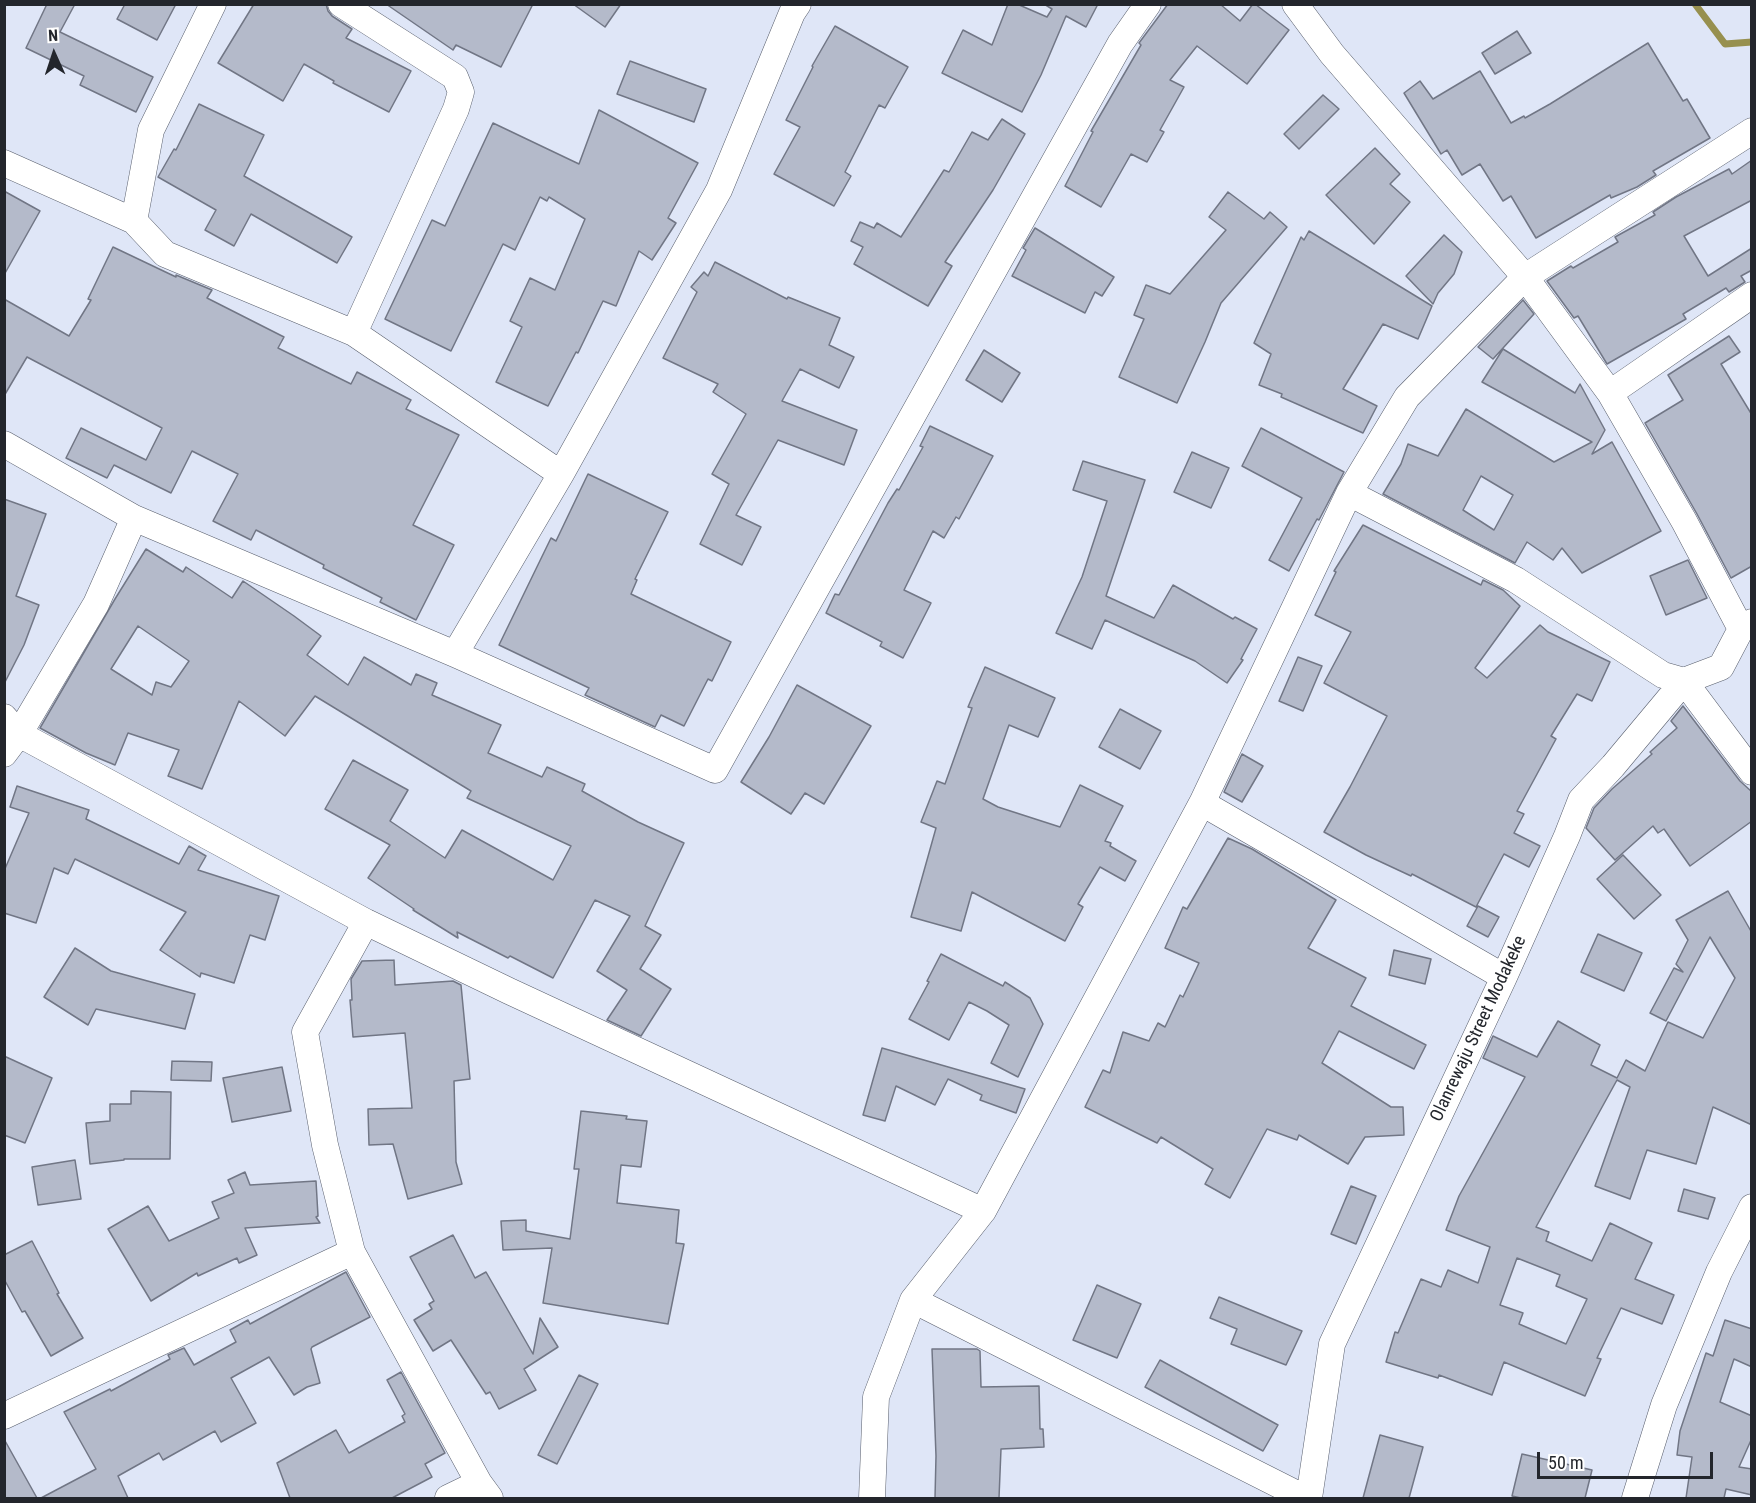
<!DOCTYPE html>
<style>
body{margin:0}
#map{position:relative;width:1756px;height:1503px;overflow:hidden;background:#dfe6f7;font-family:"Roboto Condensed",sans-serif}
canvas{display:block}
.frame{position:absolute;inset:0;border:6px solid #23262c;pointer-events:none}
.north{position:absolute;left:24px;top:24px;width:60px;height:60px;-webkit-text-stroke:4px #fff;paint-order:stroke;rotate:357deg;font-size:16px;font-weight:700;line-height:24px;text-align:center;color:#23262c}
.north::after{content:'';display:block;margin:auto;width:21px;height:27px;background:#23262c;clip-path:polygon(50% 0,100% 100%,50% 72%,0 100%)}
.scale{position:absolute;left:1537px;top:1452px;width:176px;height:27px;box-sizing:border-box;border:3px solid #23262c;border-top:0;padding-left:8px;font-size:18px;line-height:21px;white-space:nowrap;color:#23262c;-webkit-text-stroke:4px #fff;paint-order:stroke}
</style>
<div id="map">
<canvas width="1756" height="1503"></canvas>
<div class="frame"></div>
<div class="north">N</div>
<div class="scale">50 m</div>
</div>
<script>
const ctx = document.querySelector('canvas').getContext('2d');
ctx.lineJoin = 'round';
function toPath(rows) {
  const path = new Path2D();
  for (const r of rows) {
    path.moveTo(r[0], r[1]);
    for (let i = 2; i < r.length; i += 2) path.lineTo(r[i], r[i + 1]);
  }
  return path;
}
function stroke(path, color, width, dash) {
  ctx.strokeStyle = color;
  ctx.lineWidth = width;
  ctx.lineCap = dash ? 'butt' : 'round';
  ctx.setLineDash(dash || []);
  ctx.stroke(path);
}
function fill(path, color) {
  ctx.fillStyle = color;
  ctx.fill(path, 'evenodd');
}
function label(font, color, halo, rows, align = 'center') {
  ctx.font = font + ' "Roboto Condensed",sans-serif';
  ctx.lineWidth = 4.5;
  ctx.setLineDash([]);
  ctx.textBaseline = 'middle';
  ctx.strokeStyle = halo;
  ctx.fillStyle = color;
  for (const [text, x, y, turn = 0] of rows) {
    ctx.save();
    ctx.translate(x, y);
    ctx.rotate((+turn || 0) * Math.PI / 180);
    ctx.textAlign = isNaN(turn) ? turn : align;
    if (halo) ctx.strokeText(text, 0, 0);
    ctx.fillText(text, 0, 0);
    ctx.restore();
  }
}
stroke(toPath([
 [1695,4,1725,44,1752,42]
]), '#97904f', 7);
const building = toPath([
 [47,4,75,4,60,32,153,77,136,112,80,85,84,76,26,48,47,4],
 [125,4,176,4,157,40,117,19,125,4],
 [254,4,326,4,328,11,332,16,352,29,346,38,411,71,389,112,333,83,334,81,304,64,283,101,218,63,254,4],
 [386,4,533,4,501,67,456,45,453,50,386,4],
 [573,4,621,4,605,27,573,4],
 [1008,4,1017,4,1047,17,1052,9,1044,4,1098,4,1086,27,1066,16,1041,75,1022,112,942,73,963,30,992,45,1008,4],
 [1168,4,1220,4,1240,21,1253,4,1255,4,1289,30,1247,84,1197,46,1170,80,1184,87,1160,130,1164,132,1147,162,1131,154,1101,207,1065,186,1093,132,1091,131,1141,45,1139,43,1168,4],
 [835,26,908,67,885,108,879,105,845,172,851,176,834,206,774,174,800,127,786,120,813,67,812,66,835,26],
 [1517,31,1531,53,1495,74,1482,53,1517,31],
 [1648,43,1683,101,1687,99,1710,138,1653,171,1656,175,1637,187,1611,198,1610,195,1536,238,1511,196,1503,201,1480,164,1462,175,1447,150,1441,154,1404,93,1420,81,1433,99,1480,71,1511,123,1524,116,1525,118,1550,104,1648,43],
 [630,61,706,89,694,122,617,94,630,61],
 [1323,95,1339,109,1299,149,1284,134,1323,95],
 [199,104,264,135,244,176,352,237,337,263,251,214,234,246,205,230,216,210,158,177,174,149,176,150,199,104],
 [599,110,698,163,668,218,676,223,652,260,639,251,616,306,603,301,578,353,576,352,548,406,496,382,522,327,510,321,530,278,555,290,585,219,549,197,547,201,540,197,515,250,503,244,451,351,385,319,432,220,445,226,493,123,579,164,599,110],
 [1002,119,1025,134,993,190,945,262,952,266,928,306,854,264,863,247,851,241,860,222,874,228,877,223,901,237,944,170,949,172,972,132,988,140,1002,119],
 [1375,148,1400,174,1390,184,1410,202,1374,244,1326,195,1375,148],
 [1752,160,1752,200,1684,236,1708,276,1752,248,1752,270,1741,276,1745,282,1729,292,1726,288,1683,314,1686,319,1607,364,1578,316,1574,318,1547,281,1571,266,1573,268,1618,242,1615,237,1655,215,1653,212,1676,197,1729,169,1732,174,1752,160],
 [4,191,40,211,4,275,4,191],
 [1228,192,1264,219,1270,212,1287,227,1221,303,1205,342,1177,403,1119,377,1144,319,1134,315,1146,285,1170,294,1226,230,1209,217,1228,192],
 [1035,228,1114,277,1102,296,1095,292,1085,313,1012,276,1026,250,1023,248,1035,228],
 [1309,231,1432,306,1418,339,1383,324,1343,389,1377,406,1363,433,1281,397,1282,394,1259,385,1271,354,1254,343,1301,237,1304,240,1309,231],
 [1444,235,1462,252,1454,274,1438,293,1433,304,1406,276,1444,235],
 [113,247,176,277,176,275,212,290,207,298,284,337,278,348,351,384,357,372,411,400,406,409,459,435,413,525,454,545,416,620,380,602,382,598,323,568,324,565,256,530,251,540,213,521,238,474,192,451,171,493,114,465,107,478,66,458,81,428,146,460,162,428,27,357,4,396,4,299,69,336,91,300,88,299,113,247],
 [715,262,787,299,788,297,840,318,829,345,854,357,839,388,800,369,782,401,857,430,844,465,778,440,736,515,761,527,742,565,700,544,729,484,712,474,746,414,713,392,718,384,663,358,697,292,691,287,704,272,708,276,715,262],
 [1523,300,1534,314,1493,359,1478,347,1523,300],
 [1729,336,1740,352,1721,364,1752,415,1752,566,1731,578,1697,514,1645,423,1683,400,1668,375,1729,336],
 [1503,349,1575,393,1580,384,1605,430,1592,454,1612,442,1661,531,1582,573,1562,548,1553,560,1527,542,1515,563,1383,494,1401,464,1408,444,1438,456,1466,409,1554,462,1592,442,1482,382,1503,349],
 [1481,476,1513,495,1494,530,1463,510,1481,476],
 [984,350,1020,373,1002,402,966,380,984,350],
 [930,426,993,456,959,519,956,517,944,538,933,531,904,590,931,603,903,658,880,646,882,642,826,613,835,594,839,595,888,503,897,489,899,490,923,447,920,446,930,426],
 [1261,428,1344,472,1319,520,1317,519,1289,571,1269,560,1302,498,1242,466,1261,428],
 [1192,452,1229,468,1211,508,1174,492,1192,452],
 [1083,461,1145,480,1106,596,1154,618,1173,585,1233,619,1235,617,1257,629,1241,659,1243,660,1227,683,1195,661,1105,620,1092,649,1056,633,1082,577,1107,501,1073,490,1083,461],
 [588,474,668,512,635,579,637,580,631,594,731,642,712,681,708,679,684,726,661,715,655,727,585,695,589,688,499,645,551,538,556,541,588,474],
 [4,499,46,514,16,596,39,605,24,645,4,684,4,499],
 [1363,525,1481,585,1483,580,1503,590,1520,606,1475,668,1487,678,1540,625,1548,632,1610,662,1592,701,1577,694,1551,736,1556,739,1517,811,1524,814,1514,833,1540,846,1529,867,1504,854,1476,907,1412,874,1411,876,1366,855,1324,832,1350,787,1387,716,1324,683,1351,632,1315,615,1336,572,1334,571,1363,525],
 [146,549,183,572,186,567,232,598,243,581,294,616,321,636,307,655,348,685,364,657,411,685,416,674,437,683,432,695,501,725,488,753,542,777,547,767,585,784,582,791,638,822,684,843,645,926,661,935,640,969,671,989,641,1036,607,1020,627,990,597,971,630,916,595,900,553,978,510,956,508,958,457,932,458,938,413,910,414,909,368,878,390,845,325,809,353,760,408,790,390,821,445,858,462,830,553,880,571,846,467,798,471,791,315,696,285,736,239,701,202,789,168,776,179,750,128,733,115,765,86,753,40,728,115,599,146,549],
 [138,626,189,661,171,687,156,682,152,695,111,669,138,626],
 [1688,560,1707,598,1666,615,1650,576,1688,560],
 [1298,657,1322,666,1303,711,1279,701,1298,657],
 [985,667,1055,698,1038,737,1009,725,983,799,998,807,1060,827,1080,785,1123,806,1105,841,1111,843,1110,846,1136,861,1125,881,1100,867,1078,904,1083,907,1065,941,972,892,961,931,911,917,936,828,921,822,937,781,945,784,972,708,968,707,985,667],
 [797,685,871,726,824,804,805,793,791,814,741,782,769,737,797,685],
 [1683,706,1740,781,1752,792,1752,821,1690,866,1664,829,1658,833,1653,826,1615,860,1586,828,1594,808,1612,789,1652,754,1650,752,1677,728,1671,721,1683,706],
 [1120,709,1161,731,1140,769,1099,747,1120,709],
 [1242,754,1263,766,1242,802,1224,792,1242,754],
 [17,786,89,810,86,819,179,864,189,846,206,856,198,870,279,896,265,940,250,935,234,983,201,973,200,977,160,950,186,912,75,859,68,874,54,868,36,923,4,913,4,871,29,813,10,807,17,786],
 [1228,838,1252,849,1336,900,1308,948,1366,978,1351,1006,1426,1045,1414,1069,1339,1031,1322,1063,1391,1107,1403,1107,1404,1135,1365,1137,1348,1164,1299,1135,1297,1140,1267,1129,1230,1198,1205,1184,1213,1169,1161,1137,1157,1143,1085,1107,1103,1070,1110,1073,1123,1032,1149,1041,1158,1023,1165,1027,1180,995,1183,997,1199,963,1165,948,1183,907,1187,909,1228,838],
 [1623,855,1661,895,1634,919,1597,879,1623,855],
 [1728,891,1752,933,1752,1125,1713,1107,1696,1164,1647,1150,1630,1199,1595,1186,1630,1087,1617,1080,1536,1227,1549,1232,1546,1241,1592,1261,1610,1223,1652,1243,1635,1279,1674,1295,1662,1324,1621,1308,1597,1358,1601,1359,1585,1396,1504,1362,1492,1395,1439,1375,1438,1378,1386,1362,1395,1332,1398,1333,1421,1279,1441,1287,1448,1270,1478,1283,1490,1247,1446,1230,1459,1196,1525,1077,1483,1058,1493,1036,1537,1057,1558,1021,1600,1045,1591,1065,1617,1078,1626,1060,1645,1071,1668,1022,1703,1038,1735,978,1710,937,1666,1021,1650,1013,1674,968,1683,972,1676,964,1688,940,1676,920,1728,891],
 [1517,1258,1560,1275,1556,1286,1587,1299,1566,1344,1519,1324,1523,1313,1500,1305,1517,1258],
 [1478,906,1499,917,1488,937,1467,926,1478,906],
 [1598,934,1642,953,1624,991,1581,972,1598,934],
 [75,948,111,971,195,994,185,1029,96,1009,88,1025,44,997,75,948],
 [1394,950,1431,959,1425,984,1389,975,1394,950],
 [941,954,1003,986,1005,982,1030,998,1043,1024,1018,1077,991,1063,1009,1025,987,1011,969,1002,949,1040,909,1019,929,982,927,981,941,954],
 [394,960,395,985,453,981,461,985,470,1079,454,1081,456,1162,462,1184,408,1199,393,1144,369,1145,368,1109,412,1108,405,1033,353,1037,350,1000,352,1000,351,979,362,961,394,960],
 [882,1048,1025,1089,1016,1113,980,1100,982,1095,948,1079,935,1105,896,1086,885,1121,863,1115,882,1048],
 [4,1056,52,1078,25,1143,4,1135,4,1056],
 [172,1061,212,1062,211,1081,171,1080,172,1061],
 [282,1067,291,1111,232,1122,223,1078,282,1067],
 [131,1091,171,1092,170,1159,124,1159,124,1160,90,1164,86,1123,110,1121,110,1104,131,1104,131,1091],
 [581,1111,627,1116,626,1119,647,1121,641,1167,621,1165,617,1203,679,1210,676,1243,684,1244,668,1324,543,1303,552,1248,503,1250,501,1221,526,1220,526,1231,570,1239,579,1169,574,1169,581,1111],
 [75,1160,81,1199,38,1205,32,1167,75,1160],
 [245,1172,250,1185,316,1181,318,1216,316,1217,320,1223,245,1228,257,1255,239,1263,237,1258,198,1276,197,1273,151,1301,108,1229,148,1206,169,1241,219,1218,212,1202,234,1193,228,1180,245,1172],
 [1351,1186,1376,1196,1356,1244,1331,1234,1351,1186],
 [1684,1189,1715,1198,1708,1219,1678,1211,1684,1189],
 [453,1235,475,1278,486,1272,533,1354,540,1318,558,1347,524,1369,536,1390,499,1409,490,1392,486,1394,451,1340,433,1351,414,1320,432,1309,429,1304,434,1301,410,1257,453,1235],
 [32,1241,59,1293,57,1294,83,1338,51,1356,25,1311,22,1312,4,1279,4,1255,32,1241],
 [346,1272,370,1317,312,1347,311,1349,320,1383,307,1387,294,1395,269,1357,231,1378,256,1423,221,1442,215,1431,163,1460,159,1453,118,1476,128,1498,41,1498,96,1469,64,1412,110,1389,111,1391,170,1359,168,1355,184,1348,194,1365,236,1342,230,1330,248,1320,250,1324,346,1272],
 [1097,1285,1141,1304,1117,1358,1073,1340,1097,1285],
 [1219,1297,1302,1331,1286,1365,1231,1344,1237,1329,1210,1318,1219,1297],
 [1725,1320,1752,1329,1752,1367,1734,1359,1720,1402,1752,1416,1752,1438,1739,1467,1752,1469,1752,1495,1726,1489,1724,1498,1686,1498,1692,1457,1677,1455,1680,1431,1706,1353,1713,1356,1725,1320],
 [932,1349,977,1349,980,1351,981,1387,1039,1386,1040,1429,1043,1429,1044,1447,1001,1449,999,1498,935,1498,936,1456,932,1349],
 [1160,1360,1278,1425,1263,1451,1145,1387,1160,1360],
 [401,1372,445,1453,425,1464,432,1477,392,1498,290,1498,277,1463,336,1430,349,1453,405,1422,402,1416,405,1414,387,1380,401,1372],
 [579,1375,598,1384,557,1464,538,1455,579,1375],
 [1380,1435,1423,1447,1409,1498,1363,1498,1380,1435],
 [4,1439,37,1498,4,1498,4,1439],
 [1522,1454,1592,1470,1585,1498,1521,1498,1512,1496,1522,1454]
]);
fill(building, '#b4baca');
stroke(building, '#717685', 1.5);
const minor = toPath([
 [341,4,455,77,461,92,456,109,354,333],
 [1295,4,1332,54,1525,277,1610,393,1684,521,1741,629],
 [4,163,134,221,165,254,354,333,561,474],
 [134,221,151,130,213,4],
 [1610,393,1752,295],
 [4,444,134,518,455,654,715,770,1120,44,1148,4],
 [1349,493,1516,580,1663,675,1684,681,1752,772],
 [455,654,561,474,719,190,792,13,798,4],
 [4,717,19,734,366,922,509,991,983,1211],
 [4,754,19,734,96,604,134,518],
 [1202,803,1504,977],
 [366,922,305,1032,325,1145,352,1252,479,1483,490,1498],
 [913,1300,1305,1498],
 [4,1416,352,1252],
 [448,1498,479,1483],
 [872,1498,876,1397,913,1300,983,1211,1202,803,1349,493,1407,397,1525,277,1752,131],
 [1309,1498,1332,1344,1504,977,1567,836,1581,800,1613,766,1684,681,1721,667,1741,629,1752,622],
 [1635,1498,1664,1405,1719,1272,1752,1207]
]);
stroke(minor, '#585e6c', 27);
stroke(minor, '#fff', 26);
label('18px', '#23262c', '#fff', [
 ["Olanrewaju Street Modakeke",1479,1029,-65]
]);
</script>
